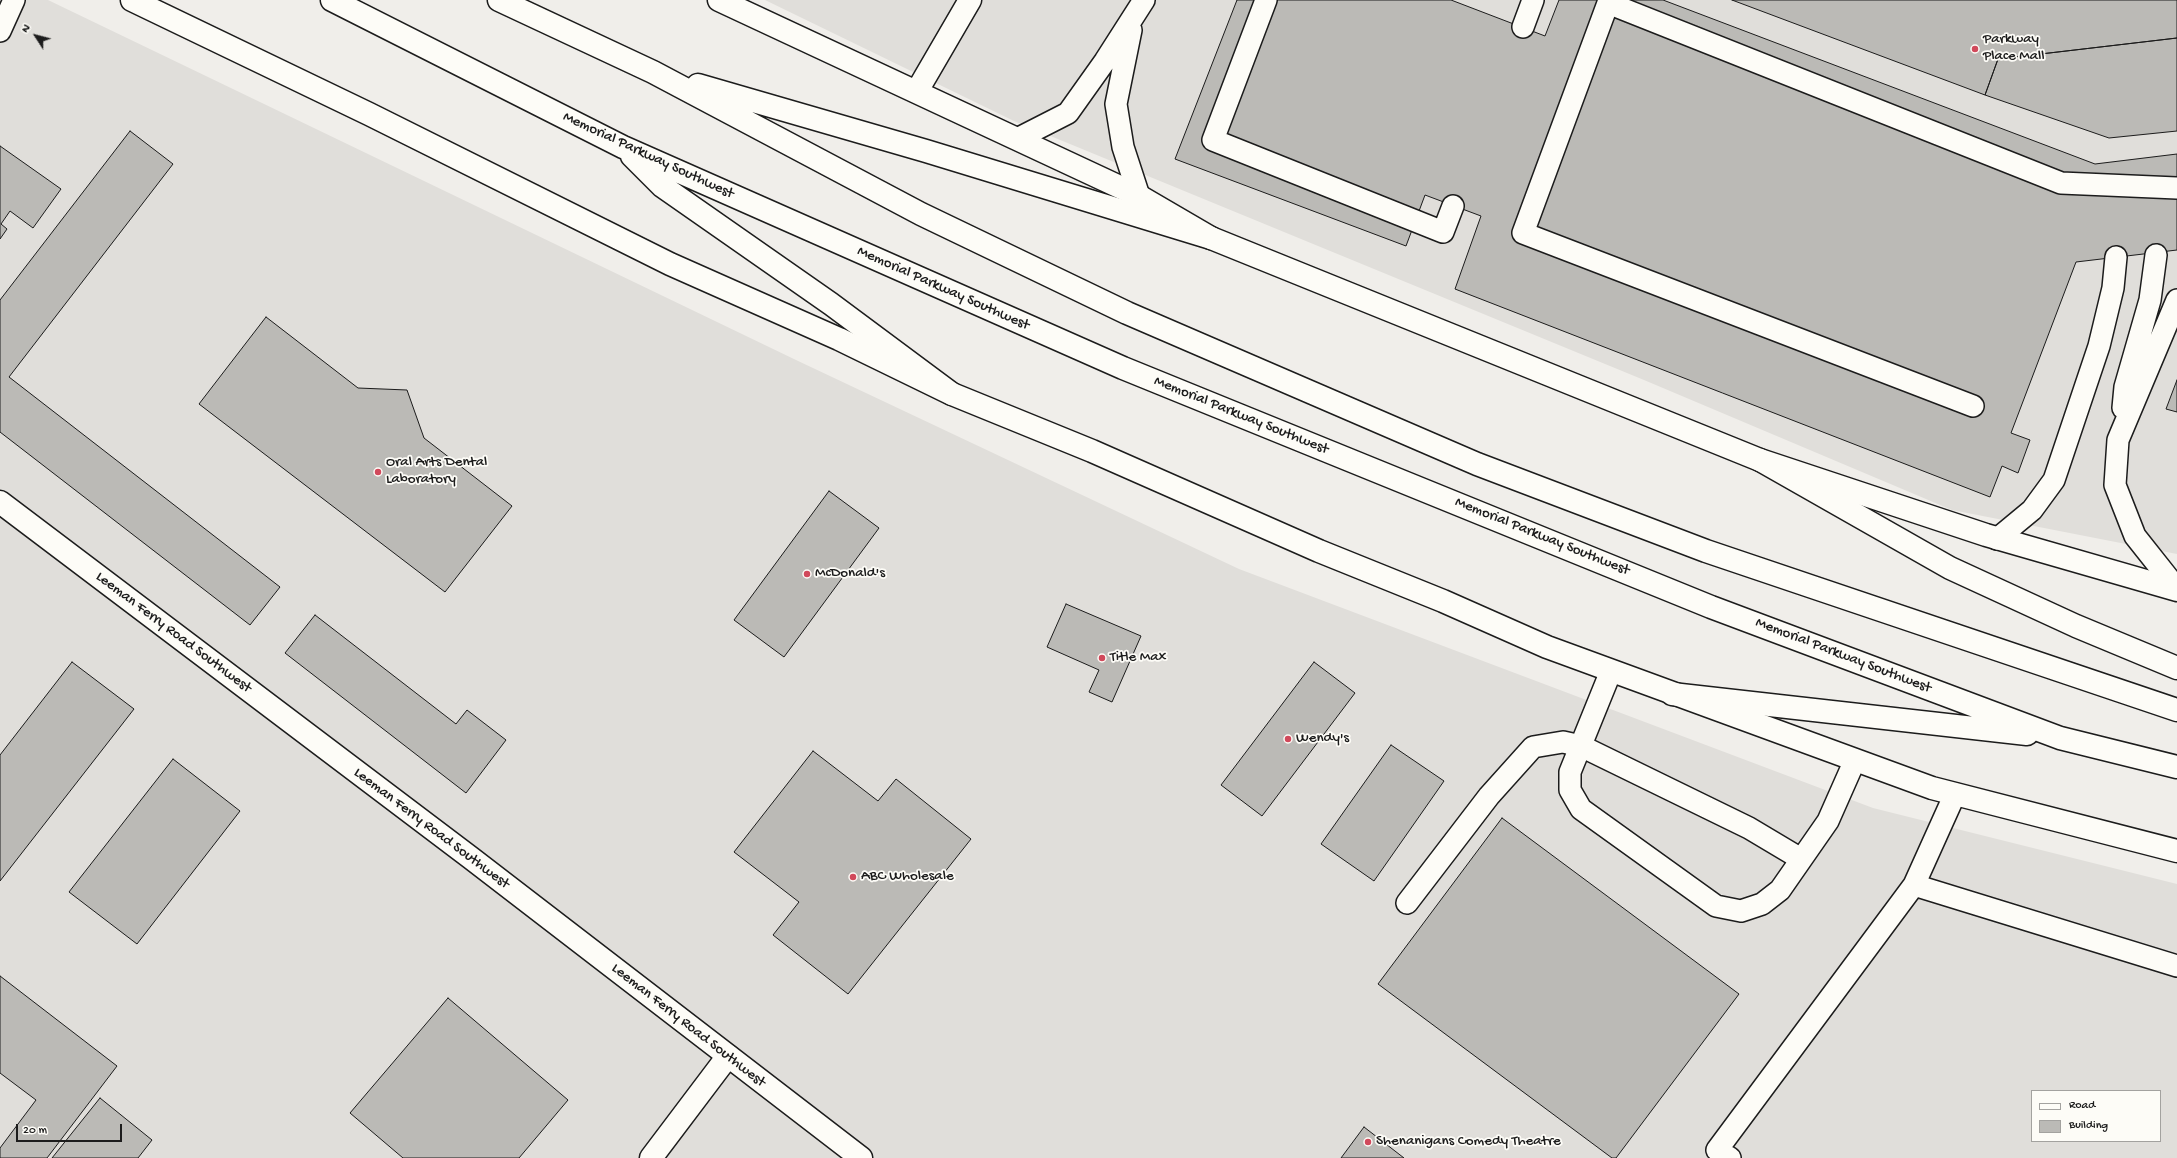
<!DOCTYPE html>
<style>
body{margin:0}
#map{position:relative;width:2177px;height:1158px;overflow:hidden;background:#f0eeea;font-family:"Gochi Hand",sans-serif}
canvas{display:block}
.legend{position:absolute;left:2031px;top:1090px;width:130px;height:52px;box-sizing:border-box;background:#fdfcf7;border:1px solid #a3a29f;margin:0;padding:5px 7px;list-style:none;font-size:12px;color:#1c1c1c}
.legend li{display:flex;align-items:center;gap:8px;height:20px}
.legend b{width:20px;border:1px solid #a3a29f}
.north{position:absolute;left:16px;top:16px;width:40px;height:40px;-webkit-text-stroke:3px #fdfcf7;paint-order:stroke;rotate:306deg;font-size:11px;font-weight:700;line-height:16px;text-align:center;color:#1c1c1c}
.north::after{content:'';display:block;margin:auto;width:14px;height:18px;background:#1c1c1c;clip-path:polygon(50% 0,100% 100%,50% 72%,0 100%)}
.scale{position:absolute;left:16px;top:1124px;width:106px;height:18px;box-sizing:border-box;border:2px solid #1c1c1c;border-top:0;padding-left:5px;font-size:12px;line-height:14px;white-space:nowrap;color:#1c1c1c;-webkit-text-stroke:3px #fdfcf7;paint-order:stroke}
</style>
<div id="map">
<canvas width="2177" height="1158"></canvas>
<ul class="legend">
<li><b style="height:5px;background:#fdfcf7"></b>Road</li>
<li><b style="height:11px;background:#bbbab6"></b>Building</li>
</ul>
<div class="north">N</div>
<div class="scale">20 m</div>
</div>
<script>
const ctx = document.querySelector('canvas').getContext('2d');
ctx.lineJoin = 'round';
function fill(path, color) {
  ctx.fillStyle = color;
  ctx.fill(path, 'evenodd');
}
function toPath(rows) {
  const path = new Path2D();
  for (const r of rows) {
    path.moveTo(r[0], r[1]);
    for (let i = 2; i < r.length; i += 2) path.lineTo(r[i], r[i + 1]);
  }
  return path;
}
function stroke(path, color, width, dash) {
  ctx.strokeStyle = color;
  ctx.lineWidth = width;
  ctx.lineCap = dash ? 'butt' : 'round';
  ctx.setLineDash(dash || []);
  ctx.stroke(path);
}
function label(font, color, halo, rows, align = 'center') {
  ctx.font = font + ' "Gochi Hand",sans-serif';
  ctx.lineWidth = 3.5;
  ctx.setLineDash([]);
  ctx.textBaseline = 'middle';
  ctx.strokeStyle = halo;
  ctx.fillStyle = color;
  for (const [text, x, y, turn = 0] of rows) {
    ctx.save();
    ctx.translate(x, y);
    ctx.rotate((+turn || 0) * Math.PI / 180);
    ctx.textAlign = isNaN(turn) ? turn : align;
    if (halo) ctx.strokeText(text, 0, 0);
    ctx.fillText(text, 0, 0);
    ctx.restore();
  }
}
fill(toPath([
 [0,0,48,0,796,360,1239,569,1873,808,2177,884,2177,1158,0,1158],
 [2032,1091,2160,1091,2160,1141,2032,1141],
 [765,0,2177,0,2177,554,1952,510,1644,380,1014,121]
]), '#e0deda');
const building = toPath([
 [1237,0,1451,0,1545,36,1559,0,1663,0,2095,164,2177,154,2177,250,2076,262,2011,433,2030,440,2018,473,2002,466,1990,497,1455,289,1481,216,1425,195,1406,246,1175,159,1237,0],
 [1732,0,2177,0,2177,38,1998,59,1985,95,1732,0],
 [2177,38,2177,131,2109,138,1985,95,1998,59,2177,38],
 [130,131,173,164,9,377,280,587,250,625,0,432,0,300,130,131],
 [0,146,61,189,33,228,10,211,1,224,7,229,0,239,0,146],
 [266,317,358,388,407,390,424,438,512,506,445,592,199,404,266,317],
 [2177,380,2177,412,2166,409,2177,380],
 [829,491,879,528,784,657,734,620,829,491],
 [1066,604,1141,636,1112,702,1089,692,1099,670,1047,647,1066,604],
 [315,615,456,724,467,710,506,740,466,793,285,653,315,615],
 [72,662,134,709,0,881,0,755,72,662],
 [1314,662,1355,693,1262,816,1221,785,1314,662],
 [1391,745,1444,781,1374,881,1321,844,1391,745],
 [813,751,878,801,896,779,971,839,848,994,773,935,799,902,734,852,813,751],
 [173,759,240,811,137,944,69,892,173,759],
 [1502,818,1739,994,1616,1158,1612,1158,1378,984,1502,818],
 [0,976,117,1066,47,1158,0,1158,0,1148,36,1100,0,1073,0,976],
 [448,998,568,1100,519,1158,403,1158,350,1113,448,998],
 [100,1098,152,1140,138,1158,52,1158,100,1098],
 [1364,1127,1404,1158,1341,1158,1364,1127]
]);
fill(building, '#bbbab6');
stroke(building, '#1c1c1c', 1);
const lane = toPath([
 [1266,0,1213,140,1443,232,1453,206],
 [1523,27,1533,0],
 [1131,30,1116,104,1123,147,1139,196],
 [0,31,14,0],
 [1019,138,1068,113,1105,61,1144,0],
 [2177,300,2118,440,2115,485,2135,536,2177,589],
 [1973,406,1523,233,1608,3,2061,183,2177,188],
 [2123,408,2125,387,2150,300,2156,255],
 [1997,539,2032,510,2054,480,2099,346,2113,288,2116,257],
 [1611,671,1570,772,1570,790,1581,809,1716,906,1741,911,1762,904,1780,890,1828,821,1855,760],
 [1914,885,2177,966],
 [1407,903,1489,796,1533,747,1563,742,1581,746,1749,828,1801,859],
 [1730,1158,1717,1150,1914,885,1955,794]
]);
const street = toPath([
 [917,91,970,0],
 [651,1158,728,1056]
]);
const secondary = toPath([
 [132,0,369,114,670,264,839,339,952,394,1092,451,1319,551,1443,601,1547,647,1932,788,2177,851],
 [719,0,1139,196,1211,238,1760,460,1986,535,2177,590],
 [0,502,471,858,861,1158]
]);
const highway = toPath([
 [332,0,623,147,1123,368,1711,607,2060,738,2177,767],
 [499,0,653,72,921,214,1127,313,1477,464,1706,551,2177,710],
 [698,85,926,151,1211,238],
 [632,156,662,186,831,304,952,394],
 [1760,460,1950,568,2076,626,2177,668],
 [1672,694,2027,734]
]);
stroke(lane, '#1c1c1c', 24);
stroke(street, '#1c1c1c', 25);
stroke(secondary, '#1c1c1c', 25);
stroke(highway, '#1c1c1c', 25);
stroke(lane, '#fdfcf7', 21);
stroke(street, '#fdfcf7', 22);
stroke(secondary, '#fdfcf7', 22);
stroke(highway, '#fdfcf7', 22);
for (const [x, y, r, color] of [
 [1975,49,4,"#d1495b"],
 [378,472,4,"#d1495b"],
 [807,574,4,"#d1495b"],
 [1102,658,4,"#d1495b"],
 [1288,739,4,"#d1495b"],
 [853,877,4,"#d1495b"],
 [1368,1142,4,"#d1495b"]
]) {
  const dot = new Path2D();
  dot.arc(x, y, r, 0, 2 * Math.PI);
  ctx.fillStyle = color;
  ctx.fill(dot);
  stroke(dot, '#fdfcf7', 1.5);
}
label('15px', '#1c1c1c', '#fdfcf7', [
 ["Parkway",1983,40],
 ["Place Mall",1983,57],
 ["Oral Arts Dental",386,463],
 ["Laboratory",386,480],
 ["McDonald's",815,574],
 ["Title Max",1110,658],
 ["Wendy's",1296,739],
 ["ABC Wholesale",861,877],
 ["Shenanigans Comedy Theatre",1376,1142]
], 'left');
label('15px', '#1c1c1c', '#fdfcf7', [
 ["Memorial Parkway Southwest",648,156,25],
 ["Memorial Parkway Southwest",943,289,24],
 ["Memorial Parkway Southwest",1241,416,22],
 ["Memorial Parkway Southwest",1542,537,22],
 ["Leeman Ferry Road Southwest",173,633,37],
 ["Memorial Parkway Southwest",1843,656,21],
 ["Leeman Ferry Road Southwest",431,829,37],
 ["Leeman Ferry Road Southwest",688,1026,38]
]);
</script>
